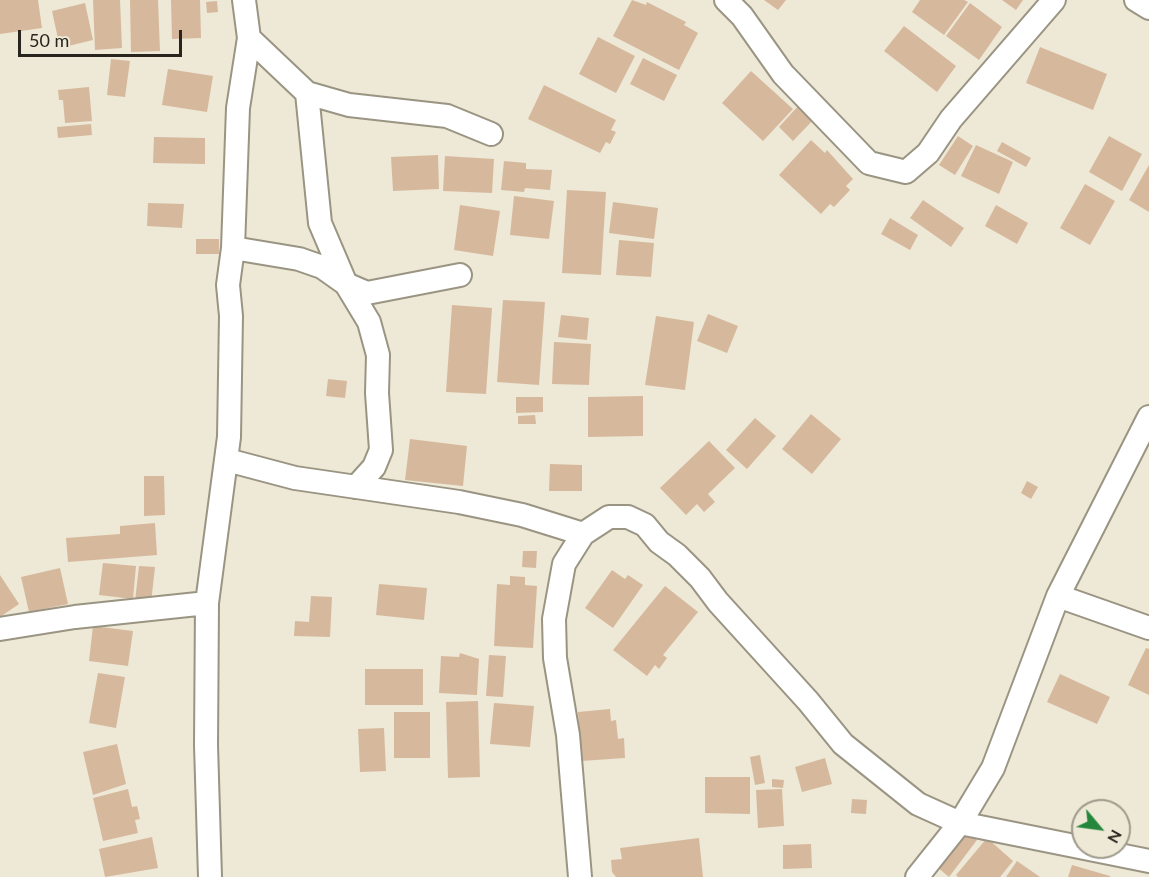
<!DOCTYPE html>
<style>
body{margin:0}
#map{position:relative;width:1149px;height:877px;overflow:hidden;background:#eee8d6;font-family:Lato,sans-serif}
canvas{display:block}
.north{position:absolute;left:1071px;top:799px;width:60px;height:60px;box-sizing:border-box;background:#eee8d6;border:2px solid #9e9a8c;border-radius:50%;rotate:119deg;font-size:16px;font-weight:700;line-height:24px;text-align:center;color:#27251e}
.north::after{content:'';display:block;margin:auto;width:21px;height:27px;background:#25873b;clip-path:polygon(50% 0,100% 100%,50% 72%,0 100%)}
.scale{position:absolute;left:18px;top:30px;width:164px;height:27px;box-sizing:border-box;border:3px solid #27251e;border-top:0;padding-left:8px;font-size:18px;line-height:21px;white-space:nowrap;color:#27251e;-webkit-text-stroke:4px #eee8d6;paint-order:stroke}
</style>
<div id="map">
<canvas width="1149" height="877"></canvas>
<div class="north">N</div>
<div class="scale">50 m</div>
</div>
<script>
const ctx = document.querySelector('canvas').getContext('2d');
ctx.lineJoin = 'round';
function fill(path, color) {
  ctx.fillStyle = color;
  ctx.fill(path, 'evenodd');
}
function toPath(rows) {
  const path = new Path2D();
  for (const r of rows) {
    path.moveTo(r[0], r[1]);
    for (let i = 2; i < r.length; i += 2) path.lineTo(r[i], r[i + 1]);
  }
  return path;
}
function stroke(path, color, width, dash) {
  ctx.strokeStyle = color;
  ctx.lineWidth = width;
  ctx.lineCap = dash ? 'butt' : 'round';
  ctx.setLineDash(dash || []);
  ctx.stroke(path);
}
fill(toPath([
 [0,0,38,0,42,28,0,34],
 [93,0,120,0,122,48,95,50],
 [130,0,158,0,160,51,131,52],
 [171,0,200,0,201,38,172,39],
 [632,0,646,5,647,2,686,22,684,25,698,33,679,70,613,36],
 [764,0,786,0,778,10],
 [920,0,964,0,968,2,944,35,912,12],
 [1002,0,1023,0,1016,10],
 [217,1,218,12,207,13,206,2],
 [85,3,93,40,60,48,52,11],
 [970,3,1002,27,979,60,946,36],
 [904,26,956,66,937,92,884,51],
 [598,37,635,56,616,93,579,74],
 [1040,47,1107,74,1093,110,1026,83],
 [643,58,677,75,664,101,630,84],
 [111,59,130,61,125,97,107,95],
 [168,69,213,76,207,112,162,105],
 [751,71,793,109,763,141,722,103],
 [544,85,616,120,611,130,616,132,610,144,606,142,600,153,528,119],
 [89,87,92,121,65,123,63,100,59,100,58,90],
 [799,105,814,119,793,141,779,127],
 [91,124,92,135,58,138,57,127],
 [958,136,973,146,955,175,939,165],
 [1109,136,1142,154,1122,191,1089,172],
 [154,137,205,138,205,164,153,163],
 [811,140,825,153,827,150,853,179,846,186,850,190,834,207,830,204,821,214,779,175],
 [1002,142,1031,158,1026,167,997,151],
 [976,145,1013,162,999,194,961,176],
 [438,155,439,189,393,191,391,157],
 [445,156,494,159,492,193,443,191],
 [504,161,526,163,526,169,552,170,550,190,525,188,524,192,501,190],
 [1149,165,1149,212,1129,200],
 [1085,184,1115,201,1090,245,1060,228],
 [567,190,606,192,601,275,562,273],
 [514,196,554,201,549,239,510,235],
 [923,200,964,228,951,247,910,218],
 [613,202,658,208,654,239,609,233],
 [148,203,184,204,182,228,147,226],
 [460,205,500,211,493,256,454,250],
 [996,205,1028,223,1017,244,985,226],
 [890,218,918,235,910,250,881,234],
 [196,239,219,239,219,254,196,254],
 [619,240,654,243,651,277,616,275],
 [503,300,545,302,539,385,497,382],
 [452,305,492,308,486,394,446,392],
 [708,314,738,326,727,353,697,341],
 [561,315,589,318,587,340,558,337],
 [656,316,694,322,685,390,645,385],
 [554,342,591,344,589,385,552,384],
 [328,379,347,381,345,398,326,396],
 [643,396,643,436,588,437,588,397],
 [516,397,543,397,543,412,516,413],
 [811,414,841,439,812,474,782,449],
 [535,415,536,424,518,424,518,416],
 [755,418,776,436,747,469,726,450],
 [410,439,467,446,463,486,405,480],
 [709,441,735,468,708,494,715,502,704,512,697,504,686,515,660,488],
 [550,464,582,465,582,491,549,491],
 [144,476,164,476,165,515,144,516],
 [1027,481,1038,487,1031,499,1021,493],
 [155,523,157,555,68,562,66,538,120,534,120,526],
 [523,551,537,551,536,568,522,567],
 [103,563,136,566,133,599,99,595],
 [139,566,155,567,151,603,135,601],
 [60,568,68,604,29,612,21,577],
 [612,570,625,579,628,575,643,585,613,628,585,608],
 [0,575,19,604,0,617],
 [510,576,525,577,525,585,537,586,533,648,494,646,497,584,510,585],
 [379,584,427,588,424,620,376,615],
 [665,586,698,612,663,655,667,658,659,669,655,665,647,676,613,650],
 [311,596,332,597,330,637,294,636,295,621,309,622],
 [93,626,133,631,128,666,89,661],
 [1146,648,1149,649,1149,695,1128,685],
 [460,653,479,659,477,695,439,693,441,656,459,657],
 [489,655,506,656,503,697,486,696],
 [365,669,423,669,423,705,365,705],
 [98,673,125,677,116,728,89,723],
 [1060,674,1110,697,1097,724,1047,702],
 [478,701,480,777,448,778,446,702],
 [494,703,534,706,530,747,490,744],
 [610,709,611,721,616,720,618,739,624,738,625,758,581,761,578,712],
 [394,712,430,712,430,758,394,758],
 [384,728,386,771,360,772,358,729],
 [117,744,126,784,93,795,83,752],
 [760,755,765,783,755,785,750,757],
 [825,758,832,784,802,792,795,767],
 [705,777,750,777,750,814,705,813],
 [772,779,784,780,783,788,772,787],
 [128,789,132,807,137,806,140,819,135,820,138,833,103,841,93,798],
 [782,789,784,826,758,828,756,790],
 [852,799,867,800,866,814,851,813],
 [966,831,977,840,949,877,937,867],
 [152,837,158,868,105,877,99,849],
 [699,838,703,877,616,877,612,872,611,860,622,859,620,848],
 [987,838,1013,861,1000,877,958,877,956,875],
 [811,844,812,868,783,869,783,845],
 [1017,861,1040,877,1006,877],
 [1072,865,1110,876,1110,877,1068,877]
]), '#d6b99d');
const minor = toPath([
 [726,0,742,16,783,74,869,163,906,172,928,153,951,119,1054,0],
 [1136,0,1149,8],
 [249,38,307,93,349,105,447,116,491,134],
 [307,93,320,223,346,284,369,322,378,355,377,393,381,450,374,467,356,487],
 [233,248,299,259,322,267,346,284,367,293,460,275],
 [227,460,295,478,459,502,522,515,583,534],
 [1058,596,1149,628],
 [0,629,75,617,207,603],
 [210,877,206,745,207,603,229,437,231,316,228,285,233,248,238,108,249,38,244,0],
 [580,877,568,735,555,658,554,619,564,564,583,534,609,517,628,517,645,525,659,542,677,555,700,578,718,602,808,701,843,744,918,804,960,823,1149,861],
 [917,877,960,823,993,768,1058,596,1149,417]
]);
stroke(minor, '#9a9483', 26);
stroke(minor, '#fff', 22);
</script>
